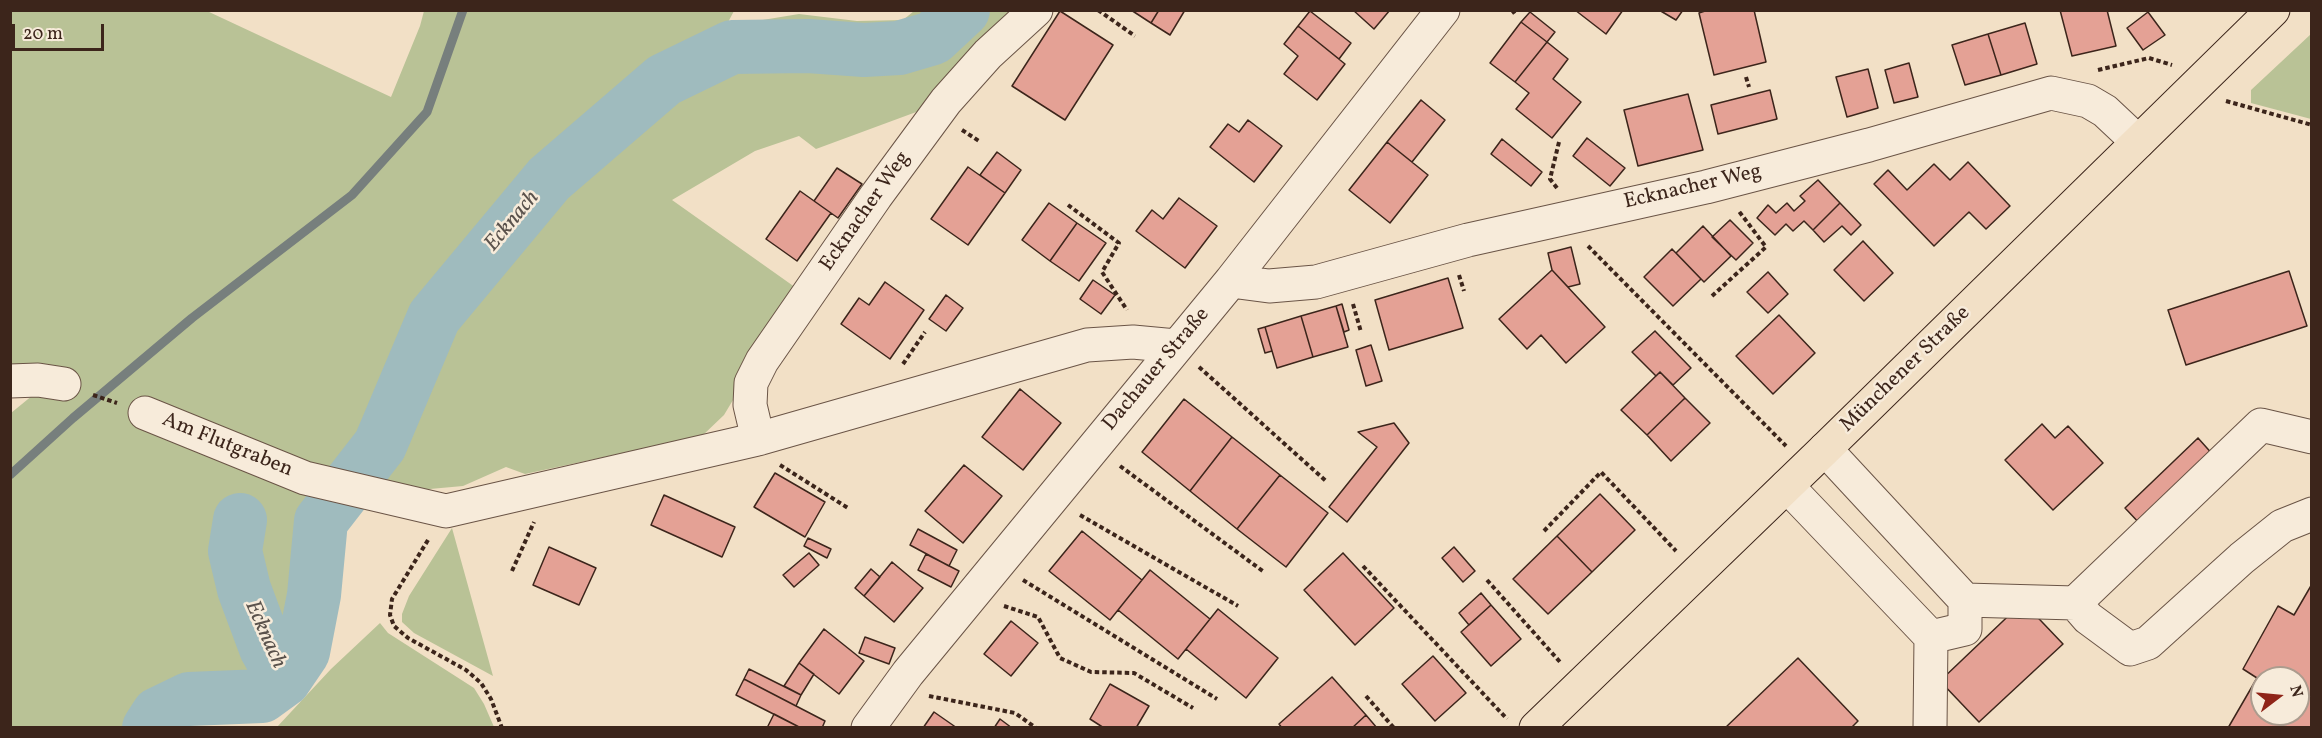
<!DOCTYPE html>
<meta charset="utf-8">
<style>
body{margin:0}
#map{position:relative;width:2322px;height:738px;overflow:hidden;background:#f2e0c6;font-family:Vollkorn,serif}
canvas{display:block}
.frame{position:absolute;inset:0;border:12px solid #3c251b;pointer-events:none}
.north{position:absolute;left:2250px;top:666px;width:60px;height:60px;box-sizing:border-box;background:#f7ebda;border:2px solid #ac9c8e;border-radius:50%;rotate:74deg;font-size:16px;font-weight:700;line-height:24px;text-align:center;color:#3c251b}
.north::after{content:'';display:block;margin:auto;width:21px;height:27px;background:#8f2418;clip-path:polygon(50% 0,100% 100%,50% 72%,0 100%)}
.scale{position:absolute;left:12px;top:24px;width:92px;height:27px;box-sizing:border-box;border:3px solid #3c251b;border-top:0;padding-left:8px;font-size:18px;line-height:21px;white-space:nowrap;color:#3c251b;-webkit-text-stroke:4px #f7ebda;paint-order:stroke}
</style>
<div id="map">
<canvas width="2322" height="738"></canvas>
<div class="frame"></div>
<div class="north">N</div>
<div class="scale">20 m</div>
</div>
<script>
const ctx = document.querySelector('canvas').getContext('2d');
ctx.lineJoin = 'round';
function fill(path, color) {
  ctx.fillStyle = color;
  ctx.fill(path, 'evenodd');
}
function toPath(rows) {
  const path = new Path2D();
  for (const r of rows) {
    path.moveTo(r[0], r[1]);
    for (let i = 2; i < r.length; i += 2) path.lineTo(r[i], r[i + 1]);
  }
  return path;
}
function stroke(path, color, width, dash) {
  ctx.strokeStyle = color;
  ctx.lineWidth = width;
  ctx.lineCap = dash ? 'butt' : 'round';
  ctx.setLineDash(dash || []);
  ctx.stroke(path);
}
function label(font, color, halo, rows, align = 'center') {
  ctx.font = font + ' Vollkorn,serif';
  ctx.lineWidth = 5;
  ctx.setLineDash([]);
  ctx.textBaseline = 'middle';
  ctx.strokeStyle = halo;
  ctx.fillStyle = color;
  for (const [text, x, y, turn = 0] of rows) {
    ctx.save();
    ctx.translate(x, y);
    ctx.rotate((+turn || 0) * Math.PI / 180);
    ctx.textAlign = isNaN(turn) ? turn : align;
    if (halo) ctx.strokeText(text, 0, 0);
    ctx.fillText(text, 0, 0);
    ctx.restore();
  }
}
fill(toPath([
 [10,11,207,11,391,97,420,26,424,11,734,11,726,26,799,14,857,21,903,20,914,11,1036,11,946,101,816,149,799,136,755,151,672,200,799,290,724,415,702,436,525,474,506,467,463,486,408,491,203,454,238,469,313,495,301,526,302,595,295,637,273,643,248,553,255,509,246,495,231,505,222,549,223,584,245,618,259,661,257,680,246,686,187,680,147,700,126,728,11,727,11,413,33,395,11,371],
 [2311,34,2311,119,2251,103,2251,90],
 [452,528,493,676,414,633,402,622,402,614,409,596],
 [380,623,388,633,474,688,484,704,494,727,277,727,331,669]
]), '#b9c296');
stroke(toPath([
 [10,475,73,418,192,318,352,195,427,112,463,10]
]), '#777f7d', 9);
stroke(toPath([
 [240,520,235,551,244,589,266,648,284,680],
 [149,728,158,714,189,699,262,696,284,680,303,652,314,595,321,521,380,445,434,317,549,179,664,80,732,47,808,46,864,50,899,48,933,38,963,10]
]), '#9fbbbe', 54);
const building = toPath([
 [1131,10,1159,10,1151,23,1131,10],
 [1159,10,1185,10,1170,35,1151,23,1159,10],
 [1353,10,1390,10,1374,29,1353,10],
 [1575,10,1623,10,1606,34,1575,10],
 [1659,10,1683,10,1676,20,1659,10],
 [1708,10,1754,10,1766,62,1714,75,1699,13,1708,10],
 [2060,10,2107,10,2116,46,2072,56,2060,10],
 [1060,11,1113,45,1065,120,1012,86,1060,11],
 [1310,11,1351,43,1339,59,1298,26,1310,11],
 [1530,12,1555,32,1547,42,1521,22,1530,12],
 [2148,12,2165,35,2143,50,2127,28,2148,12],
 [1521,22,1547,42,1515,82,1490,63,1521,22],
 [2025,23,2037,64,2001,75,1988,34,2025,23],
 [1298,26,1345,64,1317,100,1284,74,1298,56,1284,44,1298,26],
 [1988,34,2001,75,1965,85,1952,45,1988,34],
 [1547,42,1568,59,1553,79,1581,102,1552,138,1516,109,1529,93,1515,82,1547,42],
 [1909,63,1918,97,1894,103,1885,70,1909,63],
 [1868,69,1878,108,1847,117,1836,77,1868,69],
 [1770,90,1777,119,1718,134,1711,105,1770,90],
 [1688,94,1703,150,1638,166,1624,110,1688,94],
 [1421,100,1445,120,1412,162,1387,142,1421,100],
 [1248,120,1282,146,1254,182,1210,147,1228,124,1239,132,1248,120],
 [1587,138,1625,168,1610,186,1573,156,1587,138],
 [1502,139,1542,172,1531,186,1491,154,1502,139],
 [1387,142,1428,175,1390,223,1349,190,1387,142],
 [997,152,1021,170,1005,193,980,175,997,152],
 [1968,162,2010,206,1986,229,1969,212,1934,246,1874,184,1888,170,1907,190,1934,164,1950,180,1968,162],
 [968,167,1005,193,968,245,931,219,968,167],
 [837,168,862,184,838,218,814,201,837,168],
 [1818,180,1840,203,1813,230,1804,221,1793,231,1786,224,1775,235,1757,218,1768,205,1776,213,1787,203,1794,211,1805,201,1800,196,1818,180],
 [800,191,831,213,797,261,766,239,800,191],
 [1179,198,1217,226,1185,268,1136,231,1152,210,1163,219,1179,198],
 [1049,203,1077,223,1050,261,1022,240,1049,203],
 [1840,203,1861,225,1851,235,1842,226,1824,242,1813,230,1840,203],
 [1730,220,1753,243,1736,260,1712,237,1730,220],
 [1077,223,1106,243,1079,281,1050,261,1077,223],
 [1703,226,1731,256,1704,282,1676,253,1703,226],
 [1863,241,1893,273,1864,301,1834,270,1863,241],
 [1571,247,1580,284,1568,287,1552,270,1548,253,1571,247],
 [1672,249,1701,279,1673,306,1644,277,1672,249],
 [1552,270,1605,327,1566,363,1541,335,1527,349,1499,319,1552,270],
 [2289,271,2307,326,2186,365,2168,310,2289,271],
 [1768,272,1788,294,1768,313,1747,292,1768,272],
 [1448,278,1463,328,1389,350,1375,300,1448,278],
 [1093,280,1115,295,1101,314,1080,299,1093,280],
 [885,282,924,310,890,359,841,324,859,298,869,305,885,282],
 [946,295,963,308,946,331,929,319,946,295],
 [1342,304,1349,330,1344,332,1336,306,1342,304],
 [1336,306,1348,347,1313,357,1301,316,1336,306],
 [1779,315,1815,353,1773,394,1736,356,1779,315],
 [1301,316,1313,357,1277,368,1265,327,1301,316],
 [1265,327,1272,351,1265,353,1258,329,1265,327],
 [1655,331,1691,368,1673,385,1660,372,1656,376,1632,352,1655,331],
 [1371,345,1382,381,1366,386,1356,350,1371,345],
 [1660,372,1685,398,1647,435,1621,410,1660,372],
 [1020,389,1061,423,1023,470,982,437,1020,389],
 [1685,398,1710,423,1671,461,1647,435,1685,398],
 [1184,399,1232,437,1190,491,1142,452,1184,399],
 [1394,423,1409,443,1347,522,1329,507,1377,447,1358,432,1394,423],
 [2042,424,2055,438,2068,426,2103,463,2053,510,2005,460,2042,424],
 [1232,437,1280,475,1237,529,1190,491,1232,437],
 [2198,438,2215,457,2142,526,2125,508,2198,438],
 [964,465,1002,496,963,543,925,511,964,465],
 [775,473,825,502,805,537,754,507,775,473],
 [1280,475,1328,513,1286,567,1237,529,1280,475],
 [1600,494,1635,530,1592,572,1557,536,1600,494],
 [664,495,735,527,722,557,651,525,664,495],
 [918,529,957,550,949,566,910,545,918,529],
 [1082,531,1142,580,1110,620,1049,571,1082,531],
 [1557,536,1592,572,1548,614,1513,579,1557,536],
 [808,538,831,549,827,558,804,546,808,538],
 [549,547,596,568,579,605,533,585,549,547],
 [1454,547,1475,571,1463,582,1442,558,1454,547],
 [809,553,819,565,794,587,783,575,809,553],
 [1343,553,1394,608,1355,645,1304,590,1343,553],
 [926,554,959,571,951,587,918,570,926,554],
 [892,562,923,588,894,622,864,596,892,562],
 [871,569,880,577,864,596,855,588,871,569],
 [1150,570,1210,619,1178,659,1118,610,1150,570],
 [2312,584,2312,728,2228,728,2257,678,2243,669,2278,606,2294,615,2312,584],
 [2262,678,2298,678,2298,714,2262,714,2262,678],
 [1481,593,1491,605,1469,625,1459,613,1481,593],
 [2023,602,2063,644,1979,722,1940,681,2023,602],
 [1491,605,1521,639,1491,666,1461,632,1491,605],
 [1218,609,1278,658,1246,698,1186,649,1218,609],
 [1011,621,1038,643,1011,676,984,654,1011,621],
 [824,629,864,661,839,694,799,663,824,629],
 [865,637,895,648,889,664,859,653,865,637],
 [1433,656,1466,693,1435,721,1402,684,1433,656],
 [1798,658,1858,721,1851,728,1725,728,1798,658],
 [799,663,814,674,801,695,784,686,799,663],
 [749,669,801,695,796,706,744,679,749,669],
 [1332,677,1366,715,1352,728,1282,728,1279,724,1332,677],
 [744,679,825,721,822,728,801,728,736,695,744,679],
 [1110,684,1149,706,1136,728,1104,728,1090,719,1110,684],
 [934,712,957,728,923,728,934,712],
 [774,714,801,728,767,728,774,714],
 [1366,715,1377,728,1352,728,1366,715],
 [1000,719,1012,728,994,728,1000,719]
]);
fill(building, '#e4a195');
stroke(building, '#3c251b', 1.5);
const minor = toPath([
 [1231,281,1269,286,1316,282,1468,240,1706,187,1869,145,2051,93,2088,101,2105,111,2138,142],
 [10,381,38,380,64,384],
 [145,413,305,478,446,511,758,439,1087,345,1133,342,1176,346],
 [758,439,750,405,751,383,762,361,876,196,946,101,988,54,1036,10],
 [1787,486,1931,637,1965,629,1965,600,1825,449],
 [1965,600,2075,603,2261,425,2312,437],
 [2075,603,2088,618,2130,649,2148,643,2242,558,2282,526,2312,514],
 [868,728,908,673,1231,281,1443,10],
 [1930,728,1931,637]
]);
const major = toPath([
 [1536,728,1825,449,2273,10]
]);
stroke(minor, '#6a5446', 35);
stroke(major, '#3c251b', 35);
stroke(toPath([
 [1098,10,1135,36],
 [1512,10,1515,14],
 [2098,70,2149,58,2172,65],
 [1746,77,1749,87],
 [2226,101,2312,125],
 [962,130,979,141],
 [1557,188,1550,179,1559,142],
 [1068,205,1119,243,1102,272,1127,310],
 [1588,246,1786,446],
 [1459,275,1464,291],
 [1712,296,1766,247,1738,210],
 [1353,304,1361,332],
 [903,364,925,332],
 [1199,367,1326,481],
 [93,395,117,403],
 [780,465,848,508],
 [1120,466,1264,572],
 [1080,515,1238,606],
 [1544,531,1601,472,1676,551],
 [428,540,392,599,390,615,394,626,408,638,466,670,481,683,491,699,502,728],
 [1363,566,1507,719],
 [512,571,534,522],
 [1023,580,1217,699],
 [1487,580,1560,662],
 [1004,606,1038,617,1060,658,1091,672,1134,673,1193,708],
 [929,696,1015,713,1036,728],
 [1366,696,1394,728]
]), '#3c251b', 4, [4.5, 3]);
stroke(minor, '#f7ebda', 33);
stroke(major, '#f2e0c6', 33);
label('21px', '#3c251b', '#f7ebda', [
 ["Ecknacher Weg",1693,188,-13],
 ["Ecknacher Weg",866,212,-55],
 ["Dachauer Straße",1157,370,-50],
 ["Münchener Straße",1906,370,-44],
 ["Am Flutgraben",227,446,22]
]);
label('italic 22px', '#5a524c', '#f7ebda', [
 ["Ecknach",513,222,-50],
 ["Ecknach",264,635,66]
]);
</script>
